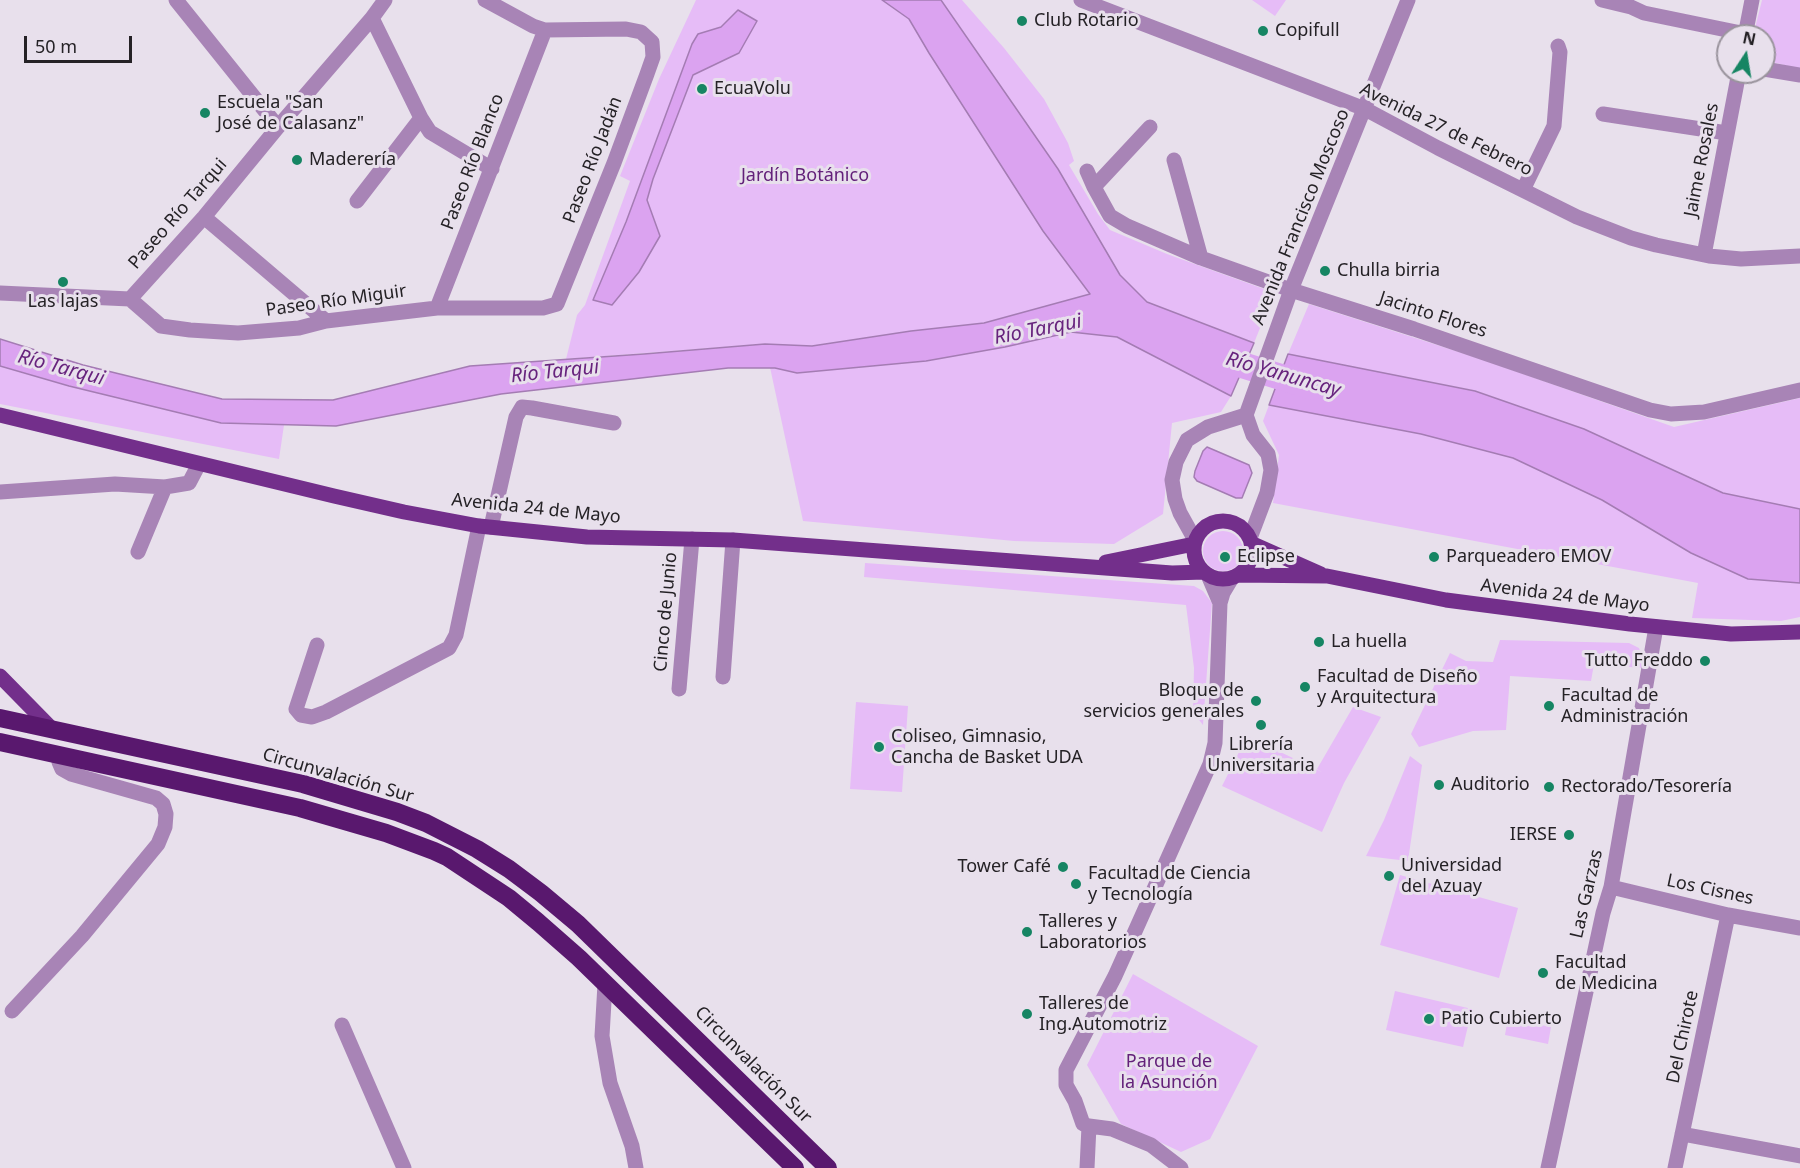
<!DOCTYPE html>
<meta charset="utf-8">
<style>
body{margin:0}
#map{position:relative;width:1800px;height:1168px;overflow:hidden;background:#e8e0ec;font-family:"Noto Sans",sans-serif}
canvas{display:block}
.north{position:absolute;left:1716px;top:24px;width:60px;height:60px;box-sizing:border-box;background:#e8e0ec;border:2px solid #9a949d;border-radius:50%;rotate:12deg;font-size:16px;font-weight:700;line-height:24px;text-align:center;color:#252226}
.north::after{content:'';display:block;margin:auto;width:21px;height:27px;background:#168563;clip-path:polygon(50% 0,100% 100%,50% 72%,0 100%)}
.scale{position:absolute;left:24px;top:36px;width:108px;height:27px;box-sizing:border-box;border:3px solid #252226;border-top:0;padding-left:8px;font-size:18px;line-height:21px;white-space:nowrap;color:#252226;-webkit-text-stroke:4px #e8e0ec;paint-order:stroke}
</style>
<div id="map">
<canvas width="1800" height="1168"></canvas>
<div class="north">N</div>
<div class="scale">50 m</div>
</div>
<script>
const ctx = document.querySelector('canvas').getContext('2d');
ctx.lineJoin = 'round';
function fill(path, color) {
  ctx.fillStyle = color;
  ctx.fill(path, 'evenodd');
}
function toPath(rows) {
  const path = new Path2D();
  for (const r of rows) {
    if (r.length === 3) {
      path.moveTo(r[0] + r[2], r[1]);
      path.arc(r[0], r[1], r[2], 0, 2 * Math.PI);
      continue;
    }
    path.moveTo(r[0], r[1]);
    for (let i = 2; i < r.length; i += 2) path.lineTo(r[i], r[i + 1]);
  }
  return path;
}
function stroke(path, color, width, dash) {
  ctx.strokeStyle = color;
  ctx.lineWidth = width;
  ctx.lineCap = dash ? 'butt' : 'round';
  ctx.setLineDash(dash || []);
  ctx.stroke(path);
}
function label(font, color, halo, rows, align = 'center') {
  ctx.font = font + ' "Noto Sans",sans-serif';
  ctx.lineWidth = 6;
  ctx.setLineDash([]);
  ctx.textBaseline = 'middle';
  ctx.strokeStyle = halo;
  ctx.fillStyle = color;
  for (const [text, x, y, turn = 0] of rows) {
    ctx.save();
    ctx.translate(x, y);
    ctx.rotate((+turn || 0) * Math.PI / 180);
    ctx.textAlign = isNaN(turn) ? turn : align;
    if (halo) ctx.strokeText(text, 0, 0);
    ctx.fillText(text, 0, 0);
    ctx.restore();
  }
}
fill(toPath([
 [696,0,882,0,909,19,929,53,1043,231,1090,294,1117,337,1231,396,1221,412,1172,423,1163,514,1114,544,1014,541,803,521,765,344,566,359,577,315,585,305,630,181,620,176,659,79],
 [941,0,962,0,1004,48,1044,99,1068,143,1074,161,1069,165,1098,214,1110,230,1167,254,1267,290,1272,298,1254,343,1147,302,1120,275,1058,169],
 [1252,0,1286,0,1275,16],
 [1762,0,1800,0,1800,69,1764,60,1764,36,1753,36],
 [1309,304,1481,359,1674,427,1800,398,1800,509,1723,493,1584,429,1476,391,1288,354],
 [0,366,69,386,221,423,284,425,279,459,0,404],
 [1269,405,1421,434,1513,458,1602,500,1691,553,1748,579,1800,583,1800,617,1781,621,1692,618,1698,583,1273,503,1279,455,1263,421],
 [1223,551,20],
 [865,563,1194,586,1203,591,1212,603,1203,725,1193,712,1194,668,1186,605,864,577],
 [1500,640,1629,643,1639,648,1642,656,1642,668,1594,664,1591,681,1510,676,1506,730,1473,731,1419,747,1411,734,1450,653,1466,661,1493,662],
 [856,702,908,706,902,792,850,789],
 [1353,707,1381,717,1344,783,1322,832,1222,786,1247,736,1322,772,1317,769],
 [1410,756,1422,765,1408,861,1366,856,1384,820],
 [1400,875,1518,908,1499,978,1380,945],
 [1133,974,1258,1046,1210,1139,1181,1152,1121,1124,1087,1065],
 [1395,991,1472,1009,1463,1047,1386,1030],
 [1508,1018,1551,1027,1548,1044,1505,1035]
]), '#e6bcf7');
const water = toPath([
 [882,0,941,0,1058,169,1120,275,1147,302,1254,343,1231,396,1117,337,1071,332,1005,347,926,361,797,373,775,368,728,368,501,394,336,426,221,423,69,386,0,366,0,339,83,365,222,399,333,400,470,366,644,354,765,344,812,346,911,331,984,323,1090,294,1043,231,929,53,909,19,882,0],
 [738,10,757,21,739,53,693,75,653,179,647,200,660,236,639,272,612,305,593,300,626,222,692,44,698,34,721,27,738,10],
 [1288,354,1475,391,1584,429,1723,493,1800,509,1800,583,1748,579,1691,553,1602,500,1513,458,1421,434,1269,405,1288,354],
 [1207,447,1249,465,1252,473,1242,498,1236,498,1197,481,1194,477,1195,471,1203,451,1207,447]
]);
fill(water, '#dba3f0');
stroke(water, '#a47cb3', 1.5);
stroke(toPath([
 [1211,354,1226,360,1313,387]
]), '#dba3f0', 26);
stroke(toPath([
 [176,0,278,127],
 [1081,0,1365,109,1438,148,1577,217,1631,238,1656,245,1709,256,1741,259,1800,256],
 [1602,0,1631,7,1644,13,1746,34],
 [372,18,421,118,430,132,492,169],
 [1745,36,1752,0],
 [1764,69,1800,75],
 [1603,114,1727,133],
 [1174,160,1201,258],
 [1087,171,1094,187,1110,216,1127,226,1201,258,1291,290,1414,329,1650,410,1671,414,1704,412,1800,390],
 [1094,187,1150,127],
 [1523,190,1554,126,1560,52,1558,46],
 [357,201,421,118],
 [204,217,326,321],
 [1704,255,1739,72],
 [0,293,130,299],
 [130,299,161,326,190,330,238,333,299,328,326,321,437,308,543,308,557,304,614,163,647,74,653,57,652,42,641,32,626,29,545,30,533,26,485,0],
 [130,299,204,217,278,127,372,18,385,0],
 [437,308,545,30],
 [0,492,115,484,165,487,189,483,199,464],
 [491,527,516,417,522,407,532,408,614,423],
 [1250,538,1267,493,1271,470,1268,454,1253,435,1246,415,1291,290,1408,0],
 [1195,540,1180,513,1175,499,1172,480,1176,462,1187,440,1208,427,1246,415],
 [138,552,165,487],
 [1208,575,1220,603],
 [317,645,296,709,301,715,312,717,326,712,449,648,456,635,479,526],
 [723,677,733,540],
 [679,689,692,539],
 [1611,887,1728,915,1800,928],
 [605,984,602,1036,610,1083,632,1146,636,1168],
 [12,1011,82,936,158,844,165,827,166,814,163,804,156,798,71,774,62,769,59,762,60,755],
 [342,1025,404,1168],
 [1089,1126,1112,1129,1151,1145,1181,1168],
 [1682,1134,1800,1156],
 [1087,1168,1089,1126,1083,1124,1075,1101,1066,1085,1066,1070,1115,976,1210,764,1215,743,1220,603,1223,593,1232,578],
 [1548,1168,1603,913,1611,887,1656,627],
 [1675,1168,1728,915]
]), '#a884b6', 15);
stroke(toPath([
 [0,415,334,496,404,512,479,526,587,537,733,540,1172,573,1204,572],
 [1223,550,29],
 [1251,543,1321,574],
 [1106,562,1194,544],
 [1239,575,1327,576,1446,600,1630,624,1731,634,1800,632],
 [0,676,52,729]
]), '#732f8b', 15);
stroke(toPath([
 [0,718,303,784,397,812,426,823,477,849,509,869,541,893,578,924,828,1168],
 [0,742,300,808,386,833,434,851,447,857,509,898,538,922,579,958,795,1168]
]), '#59186e', 18);
for (const [x, y, r, color] of [
 [1022,21,6,"#168563"],
 [1263,31,6,"#168563"],
 [702,89,6,"#168563"],
 [205,113,6,"#168563"],
 [297,160,6,"#168563"],
 [1325,271,6,"#168563"],
 [63,282,6,"#168563"],
 [1225,557,6,"#168563"],
 [1434,557,6,"#168563"],
 [1319,642,6,"#168563"],
 [1705,661,6,"#168563"],
 [1305,687,6,"#168563"],
 [1256,701,6,"#168563"],
 [1549,706,6,"#168563"],
 [1261,725,6,"#168563"],
 [879,747,6,"#168563"],
 [1439,785,6,"#168563"],
 [1549,787,6,"#168563"],
 [1569,835,6,"#168563"],
 [1063,867,6,"#168563"],
 [1389,876,6,"#168563"],
 [1076,884,6,"#168563"],
 [1027,932,6,"#168563"],
 [1543,973,6,"#168563"],
 [1027,1014,6,"#168563"],
 [1429,1019,6,"#168563"]
]) {
  const dot = new Path2D();
  dot.arc(x, y, r, 0, 2 * Math.PI);
  ctx.fillStyle = color;
  ctx.fill(dot);
  stroke(dot, '#e8e0ec', 2);
}
label('18px', '#252226', '#e8e0ec', [
 ["Club Rotario",1034,21],
 ["Copifull",1275,31],
 ["EcuaVolu",714,89],
 ["Escuela \"San",217,103],
 ["José de Calasanz\"",217,124],
 ["Maderería",309,160],
 ["Chulla birria",1337,271],
 ["Las lajas",63,302,"center"],
 ["Eclipse",1237,557],
 ["Parqueadero EMOV",1446,557],
 ["La huella",1331,642],
 ["Tutto Freddo",1693,661,"right"],
 ["Facultad de Diseño",1317,677],
 ["y Arquitectura",1317,698],
 ["Bloque de",1244,691,"right"],
 ["servicios generales",1244,712,"right"],
 ["Facultad de",1561,696],
 ["Administración",1561,717],
 ["Coliseo, Gimnasio,",891,737],
 ["Cancha de Basket UDA",891,758],
 ["Librería",1261,745,"center"],
 ["Universitaria",1261,766,"center"],
 ["Auditorio",1451,785],
 ["Rectorado/Tesorería",1561,787],
 ["IERSE",1557,835,"right"],
 ["Universidad",1401,866],
 ["del Azuay",1401,887],
 ["Tower Café",1051,867,"right"],
 ["Facultad de Ciencia",1088,874],
 ["y Tecnología",1088,895],
 ["Talleres y",1039,922],
 ["Laboratorios",1039,943],
 ["Facultad",1555,963],
 ["de Medicina",1555,984],
 ["Talleres de",1039,1004],
 ["Ing.Automotriz",1039,1025],
 ["Patio Cubierto",1441,1019]
], 'left');
label('18px', '#252226', '#e8e0ec', [
 ["Avenida 27 de Febrero",1446,130,26],
 ["Paseo Río Jadán",593,160,-69],
 ["Jaime Rosales",1702,160,-79],
 ["Paseo Río Blanco",473,162,-69],
 ["Paseo Río Tarqui",178,214,-49],
 ["Avenida Francisco Moscoso",1301,217,-68],
 ["Paseo Río Miguir",336,301,-8],
 ["Jacinto Flores",1433,315,18],
 ["Avenida 24 de Mayo",536,509,6],
 ["Avenida 24 de Mayo",1565,596,7],
 ["Cinco de Junio",666,612,-85],
 ["Circunvalación Sur",338,776,16],
 ["Los Cisnes",1710,890,12],
 ["Las Garzas",1587,894,-77],
 ["Del Chirote",1683,1037,-78],
 ["Circunvalación Sur",753,1065,45]
]);
label('18px', '#63207a', '#e8e0ec', [
 ["Jardín Botánico",805,176],
 ["Parque de",1169,1062],
 ["la Asunción",1169,1083]
]);
label('italic 20px', '#67237d', '#e8e0ec', [
 ["Río Tarqui",1038,330,-11],
 ["Río Tarqui",61,368,15],
 ["Río Tarqui",555,372,-6],
 ["Río Yanuncay",1283,375,16]
]);
</script>
